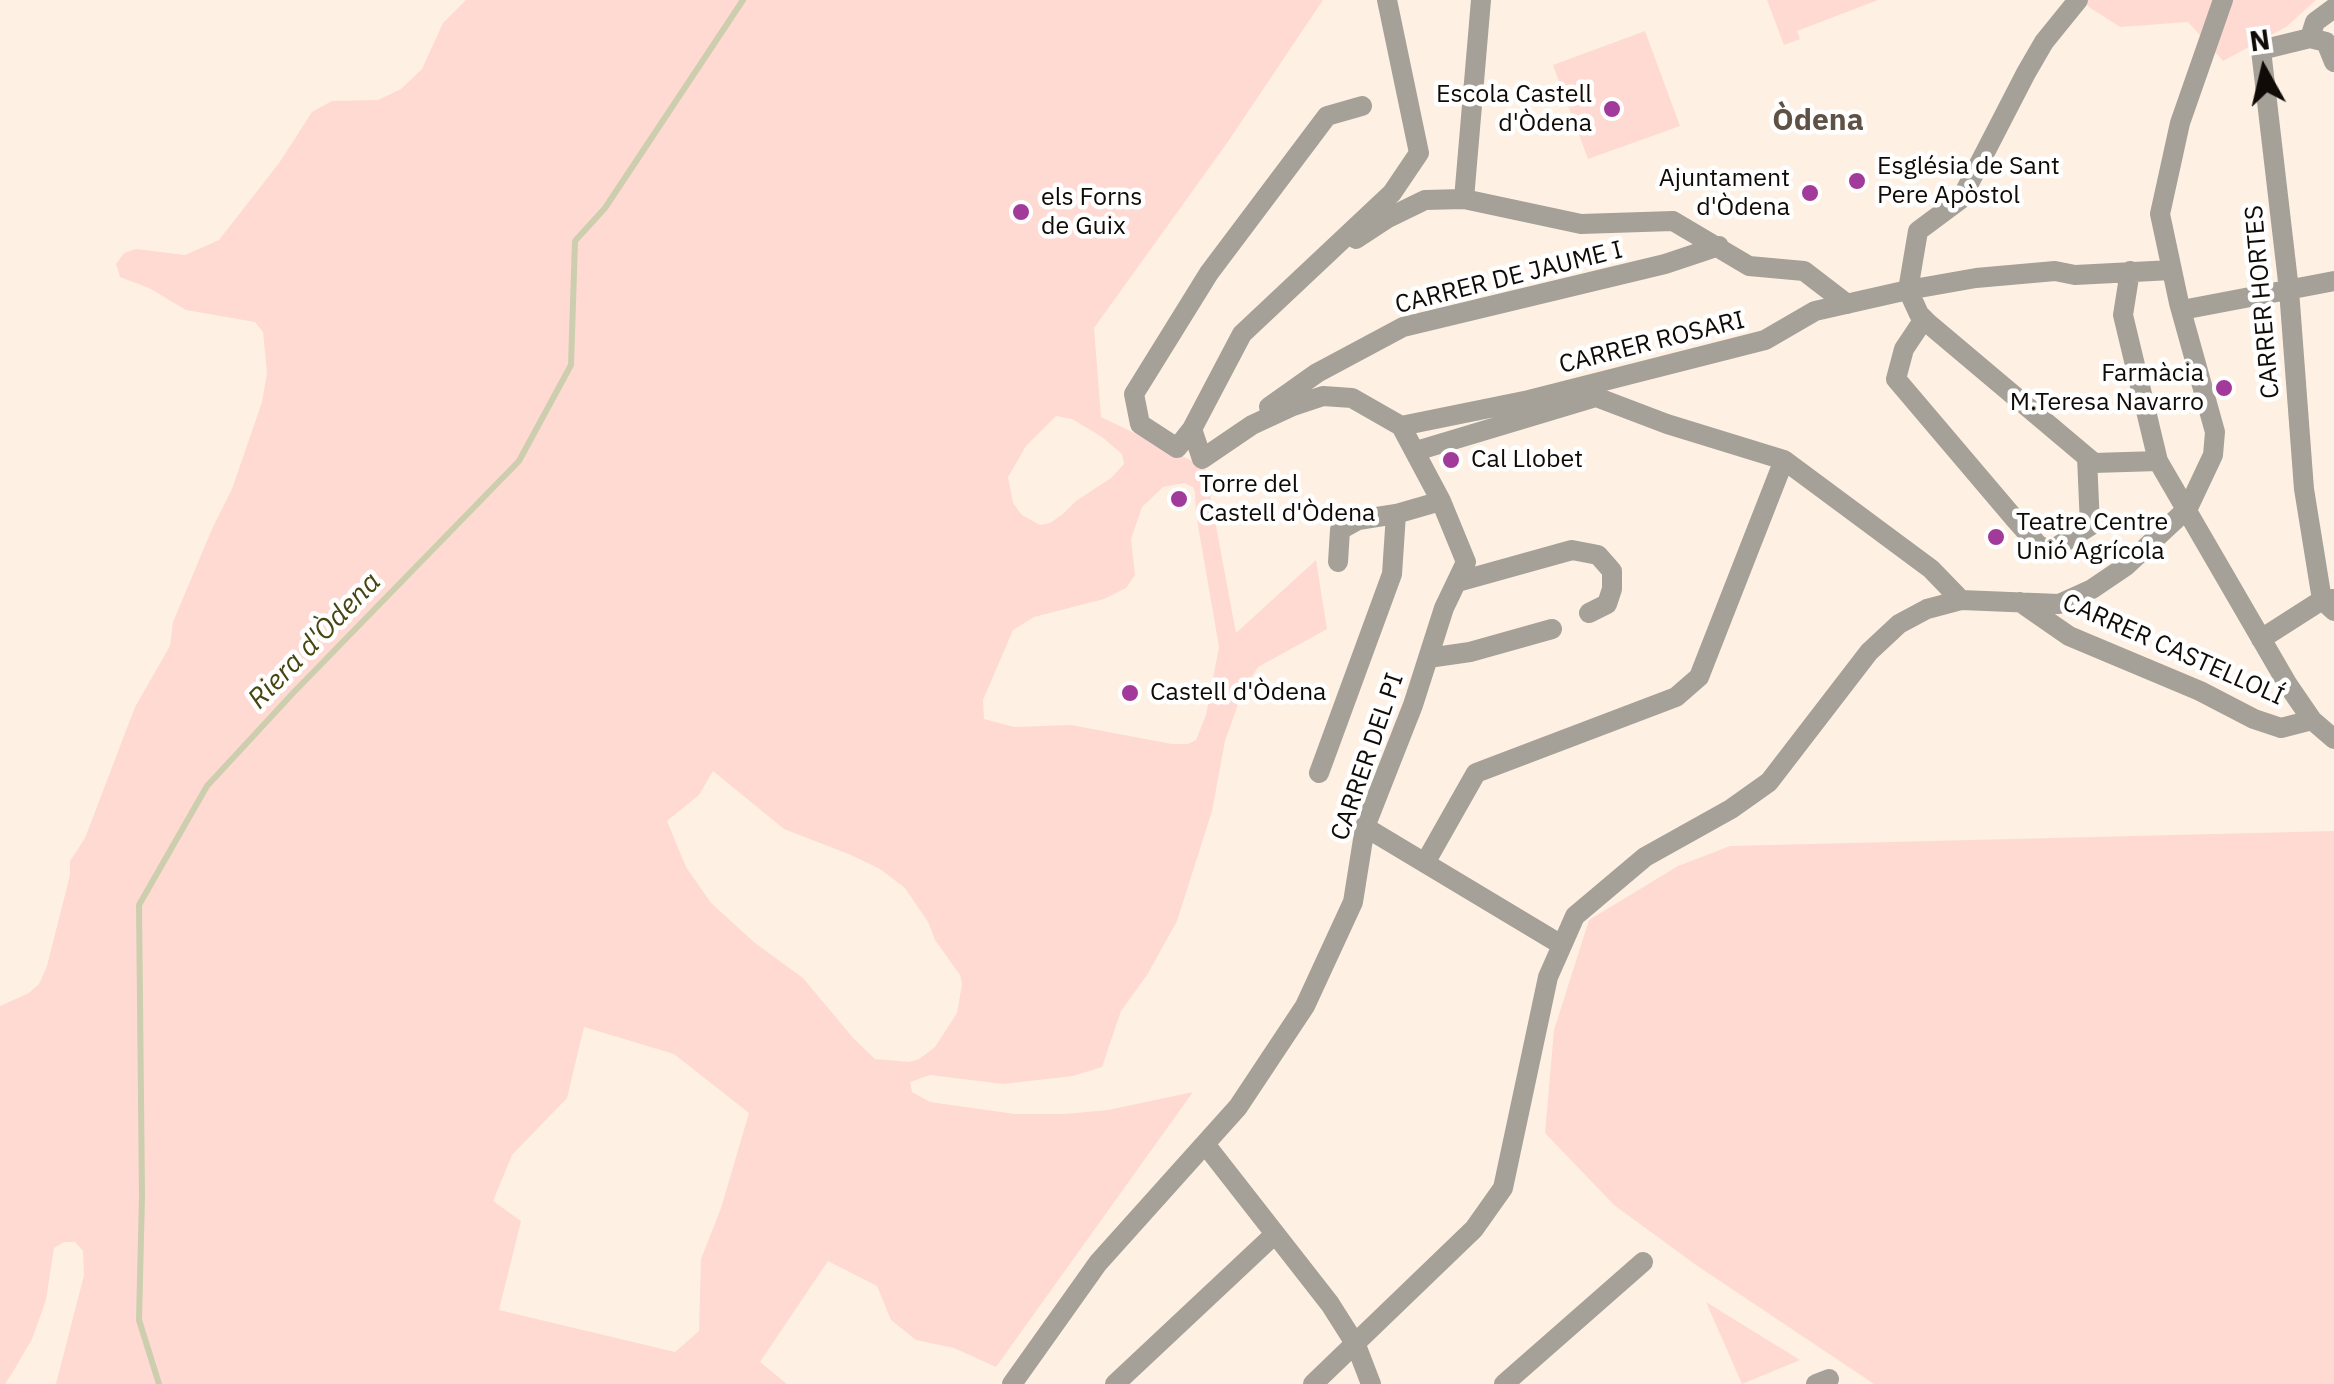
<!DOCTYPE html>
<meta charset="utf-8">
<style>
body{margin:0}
#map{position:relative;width:2334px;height:1384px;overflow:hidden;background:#fef1e3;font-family:"IBM Plex Sans",sans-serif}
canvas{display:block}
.north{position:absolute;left:2214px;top:20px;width:100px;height:100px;-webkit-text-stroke:8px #fff;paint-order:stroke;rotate:352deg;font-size:28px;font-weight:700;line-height:40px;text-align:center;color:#100b06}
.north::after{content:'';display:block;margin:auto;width:35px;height:45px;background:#100b06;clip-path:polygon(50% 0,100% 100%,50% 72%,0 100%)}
</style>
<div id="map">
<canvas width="2334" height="1384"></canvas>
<div class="north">N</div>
</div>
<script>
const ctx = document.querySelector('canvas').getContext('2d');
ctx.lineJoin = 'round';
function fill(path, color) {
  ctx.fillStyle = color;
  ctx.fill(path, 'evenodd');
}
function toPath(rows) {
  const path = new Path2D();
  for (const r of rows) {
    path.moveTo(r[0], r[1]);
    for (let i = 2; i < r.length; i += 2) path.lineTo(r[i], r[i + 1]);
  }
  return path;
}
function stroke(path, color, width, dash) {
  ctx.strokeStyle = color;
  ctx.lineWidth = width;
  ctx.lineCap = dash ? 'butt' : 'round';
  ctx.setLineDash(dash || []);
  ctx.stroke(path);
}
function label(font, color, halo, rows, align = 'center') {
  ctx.font = font + ' "IBM Plex Sans",sans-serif';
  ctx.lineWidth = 9;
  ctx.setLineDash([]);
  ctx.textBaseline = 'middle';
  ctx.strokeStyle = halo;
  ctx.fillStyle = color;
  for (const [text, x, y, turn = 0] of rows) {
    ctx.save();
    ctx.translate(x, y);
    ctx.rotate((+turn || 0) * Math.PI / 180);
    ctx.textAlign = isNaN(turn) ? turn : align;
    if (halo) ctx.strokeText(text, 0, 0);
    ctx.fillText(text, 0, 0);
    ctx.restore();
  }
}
fill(toPath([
 [466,0,1323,0,1227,143,1094,328,1101,417,1205,467,1236,633,1316,560,1327,629,1258,667,1242,693,1225,741,1212,811,1177,921,1147,975,1121,1011,1102,1067,1073,1076,1003,1084,930,1075,910,1082,912,1092,930,1102,1015,1114,1065,1114,1108,1110,1193,1092,996,1367,954,1348,916,1340,891,1320,877,1286,828,1261,760,1362,787,1384,56,1384,84,1275,83,1251,75,1242,64,1242,54,1248,46,1300,32,1339,14,1370,5,1384,0,1384,0,1006,29,993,39,984,47,966,70,875,70,861,85,838,135,707,170,646,173,622,212,529,232,489,262,402,267,373,263,332,255,322,186,310,149,288,120,277,116,264,124,253,136,249,185,255,219,240,279,163,312,112,332,101,378,100,401,89,422,69,443,23],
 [1056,416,1072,419,1102,437,1122,454,1124,464,1111,478,1076,501,1063,514,1050,523,1040,525,1022,515,1013,503,1008,477,1026,446],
 [1184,483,1193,487,1195,492,1196,514,1219,647,1206,715,1196,740,1188,744,1172,744,1071,725,1014,727,984,719,983,700,1013,630,1034,617,1104,599,1126,588,1135,575,1131,539,1142,507,1163,487],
 [713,771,784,829,851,855,880,869,905,888,928,922,935,940,960,975,962,984,957,1013,935,1047,919,1059,909,1062,875,1059,854,1039,803,978,755,943,711,903,686,867,667,821,699,795],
 [584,1027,674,1054,749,1113,721,1208,701,1259,699,1331,675,1352,499,1310,521,1221,493,1201,512,1155,567,1098],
 [1767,0,1878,0,1797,31,1800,39,1784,45],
 [2078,0,2316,0,2286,27,2223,61,2188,22,2120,27],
 [1645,31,1680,126,1588,159,1553,65],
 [2334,831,2334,1384,1874,1384,1696,1265,1614,1205,1545,1133,1554,1030,1589,920,1678,866,1730,846],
 [1706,1302,1800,1360,1742,1384]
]), '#fedad3');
stroke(toPath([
 [159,1384,139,1320,142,1196,139,905,207,786,294,692,519,461,571,365,575,241,605,208,743,0]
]), '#ccceae', 6);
stroke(toPath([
 [2310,38,2315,22,2334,8],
 [2334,62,2326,42,2310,38,2261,50,2289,290,2304,489,2322,600,2334,611],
 [1464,199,1481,0],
 [1356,239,1388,218,1425,200,1464,199,1581,224,1673,221,1749,266,1804,271,1847,304],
 [2130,271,2123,315,2158,461,2288,685,2312,720,2334,739],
 [1908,290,1918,231,1961,199,2026,73,2044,42,2078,0],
 [1908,290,1919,314,1929,324,2094,463,2158,461],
 [2182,310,2334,281],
 [1924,319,1904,349,1896,379,2014,518,2038,545,2050,551,2090,526,2087,457],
 [1269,407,1317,373,1403,327,1665,264,1719,246],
 [1401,426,1529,400,1765,340,1815,311,1908,290,1976,278,2055,271,2075,275,2172,270],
 [1192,429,1177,448,1140,424,1134,394,1209,273,1327,116,1362,106],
 [1416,451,1596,397,1667,424,1784,460,1931,569,1961,600],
 [1338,562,1340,530,1358,520,1396,514],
 [1457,582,1572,550,1598,555,1612,571,1612,589,1607,604,1589,613],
 [2020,602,2069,636,2200,691,2254,719,2281,728,2312,720],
 [2261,639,2322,600,2333,599],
 [1428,658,1470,652,1552,629],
 [1319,773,1392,574,1396,514,1441,501],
 [1365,827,1560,944],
 [1425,863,1476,773,1676,697,1699,677,1784,460],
 [1205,1144,1330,1304,1356,1345,1371,1384],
 [1012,1384,1098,1263,1238,1107,1305,1006,1353,902,1365,827,1413,705,1444,608,1466,562,1441,501,1401,426,1352,398,1323,396,1293,406,1252,425,1202,459,1192,429,1242,334,1392,193,1419,153,1387,0],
 [1115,1384,1275,1234],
 [1313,1384,1474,1229,1503,1188,1548,977,1575,916,1645,857,1731,809,1769,782,1869,652,1899,624,1927,609,1961,600,2059,604,2092,589,2126,566,2188,508,2213,455,2215,432,2179,303,2160,214,2180,123,2223,0],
 [1504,1384,1643,1262],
 [1816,1384,1829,1379]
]), '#a5a198', 20);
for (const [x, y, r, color] of [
 [1612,109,10,"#a23a9c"],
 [1857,181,10,"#a23a9c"],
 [1810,193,10,"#a23a9c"],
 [1021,212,10,"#a23a9c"],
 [2224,388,10,"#a23a9c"],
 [1451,460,10,"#a23a9c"],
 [1179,499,10,"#a23a9c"],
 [1996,537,10,"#a23a9c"],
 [1130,693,10,"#a23a9c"]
]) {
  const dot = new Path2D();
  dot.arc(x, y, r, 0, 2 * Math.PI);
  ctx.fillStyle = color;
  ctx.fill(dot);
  stroke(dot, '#fff', 4);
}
label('25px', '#100b06', '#fff', [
 ["Escola Castell",1592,95,"right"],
 ["d'Òdena",1592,124,"right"],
 ["Església de Sant",1877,167],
 ["Pere Apòstol",1877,196],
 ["Ajuntament",1790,179,"right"],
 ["d'Òdena",1790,208,"right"],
 ["els Forns",1041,198],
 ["de Guix",1041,227],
 ["Farmàcia",2204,374,"right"],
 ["M.Teresa Navarro",2204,403,"right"],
 ["Cal Llobet",1471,460],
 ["Torre del",1199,485],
 ["Castell d'Òdena",1199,514],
 ["Teatre Centre",2016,523],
 ["Unió Agrícola",2016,552],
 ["Castell d'Òdena",1150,693]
], 'left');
label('25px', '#100b06', '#fff', [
 ["CARRER DE JAUME I",1509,278,-14],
 ["CARRER HORTES",2263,302,-95],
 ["CARRER ROSARI",1652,343,-14],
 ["CARRER CASTELLOLÍ",2173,650,24],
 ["CARRER DEL PI",1368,757,-71]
]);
label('italic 28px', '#454611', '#fff', [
 ["Riera d'Òdena",315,641,-46]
]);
label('bold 30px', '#5f5143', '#fff', [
 ["Òdena",1818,121]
]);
</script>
